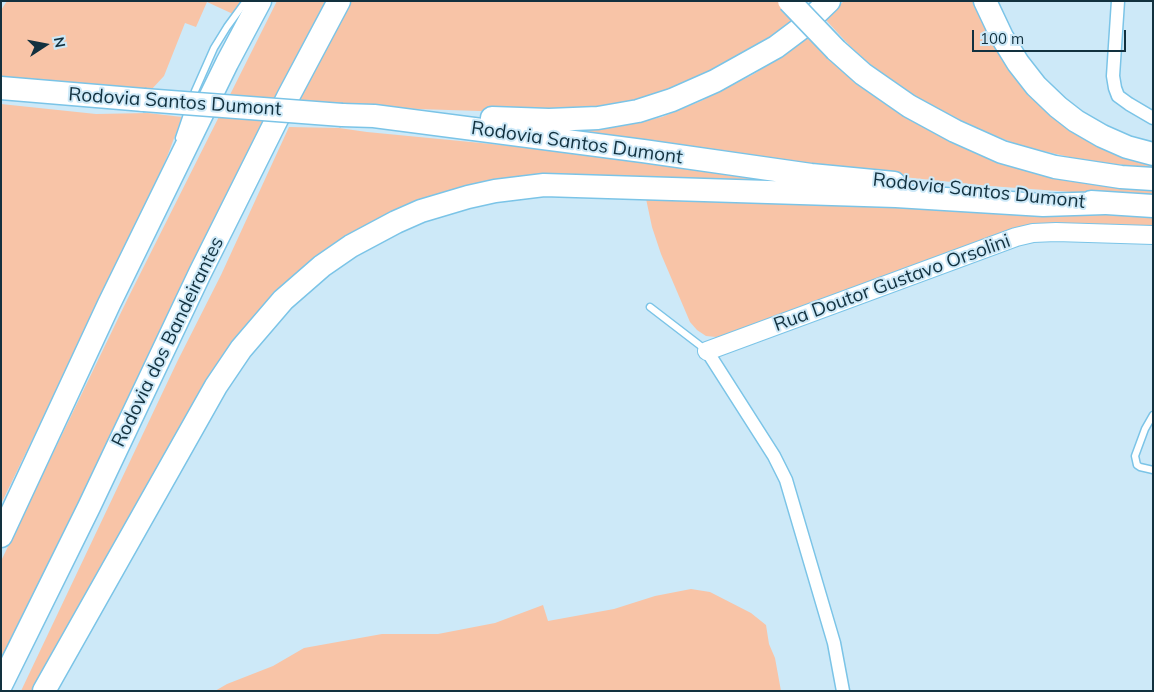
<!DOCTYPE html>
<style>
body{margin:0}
#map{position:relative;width:1154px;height:692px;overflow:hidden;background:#cde9f8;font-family:Mulish,sans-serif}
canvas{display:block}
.frame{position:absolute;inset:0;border:2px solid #12313f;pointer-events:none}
.north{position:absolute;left:20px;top:20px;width:50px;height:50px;-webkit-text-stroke:4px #cde9f8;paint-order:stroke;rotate:79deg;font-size:14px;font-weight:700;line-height:20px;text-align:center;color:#12313f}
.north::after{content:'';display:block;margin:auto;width:18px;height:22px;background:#12313f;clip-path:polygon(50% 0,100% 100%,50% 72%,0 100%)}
.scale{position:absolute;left:972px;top:30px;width:154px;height:22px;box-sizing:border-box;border:2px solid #12313f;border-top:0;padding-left:6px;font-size:15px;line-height:18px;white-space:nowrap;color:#12313f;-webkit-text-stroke:4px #cde9f8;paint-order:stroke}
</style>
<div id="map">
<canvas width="1154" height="692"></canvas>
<div class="frame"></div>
<div class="north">N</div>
<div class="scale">100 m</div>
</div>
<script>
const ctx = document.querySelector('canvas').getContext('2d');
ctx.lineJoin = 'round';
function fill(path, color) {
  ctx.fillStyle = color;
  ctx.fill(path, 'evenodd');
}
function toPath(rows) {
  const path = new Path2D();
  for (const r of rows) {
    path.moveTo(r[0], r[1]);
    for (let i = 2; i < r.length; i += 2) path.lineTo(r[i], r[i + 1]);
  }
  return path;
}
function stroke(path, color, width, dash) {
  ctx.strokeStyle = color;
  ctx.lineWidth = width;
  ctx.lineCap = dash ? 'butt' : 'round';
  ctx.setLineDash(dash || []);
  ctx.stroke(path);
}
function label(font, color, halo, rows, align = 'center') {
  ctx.font = font + ' Mulish,sans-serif';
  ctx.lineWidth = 4;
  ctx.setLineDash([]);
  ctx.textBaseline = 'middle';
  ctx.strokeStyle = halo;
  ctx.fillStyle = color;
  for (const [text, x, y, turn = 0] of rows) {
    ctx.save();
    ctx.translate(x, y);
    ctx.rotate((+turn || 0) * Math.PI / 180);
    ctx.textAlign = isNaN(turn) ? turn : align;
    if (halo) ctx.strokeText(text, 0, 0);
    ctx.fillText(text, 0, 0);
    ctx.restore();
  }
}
fill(toPath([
 [7,1,241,1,233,14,207,2,196,27,185,23,164,76,151,90,1,78,1,10],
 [277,1,327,1,1,667,1,561,128,298],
 [351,1,779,1,797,22,705,79,615,108,510,112,296,105,333,31],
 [844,1,979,1,1021,77,1153,160,1153,168,1087,161,1021,146,956,120,926,104,872,66,850,46,825,19],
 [808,34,919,120,1153,186,1153,198,990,186,874,174,560,130,622,126,662,117,701,101,752,75,773,62],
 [1,104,96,114,148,113,182,117,167,157,144,209,1,504],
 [289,127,339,128,367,132,564,151,835,188,487,186,292,283,35,691,21,691,178,360,221,275],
 [645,194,1153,217,1153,228,1045,224,734,334,716,337,706,336,697,330,690,322,661,254,652,227],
 [691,589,710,592,751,613,766,625,769,644,775,658,781,691,215,691,227,684,273,666,304,648,382,634,438,634,495,623,543,605,548,621,614,609,655,596]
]), '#f8c4a7');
const lane = toPath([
 [179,138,195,91,214,48,227,27,246,1],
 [650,307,706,350],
 [1153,415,1145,429,1135,456,1137,465,1140,467,1153,470]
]);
const street = toPath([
 [1118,1,1113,76,1115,88,1118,96,1129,104,1153,118],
 [707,351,774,456,786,480,834,643,843,691]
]);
const secondary = toPath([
 [707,351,1016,237,1033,233,1056,232,1153,235]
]);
const highway = toPath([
 [985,1,1002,37,1018,63,1036,86,1058,107,1076,121,1102,136,1127,147,1153,154],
 [836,50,863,74,909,106,955,131,1002,152,1055,167,1121,177,1153,179],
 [1,88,144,100],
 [342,115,374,116,643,151,811,175,894,183],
 [492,118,549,120,598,118,638,111,672,100,715,81,776,47,800,29,829,1],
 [1091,202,1153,206],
 [1,536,109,304,227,63,260,1],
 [1,685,89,507,200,273,288,97,339,1],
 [44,691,216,386,241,349,283,300,322,266,351,246,396,222,421,211,468,197,495,191,544,185,896,196,1043,205,1105,203]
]);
stroke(lane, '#7bc4e7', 9);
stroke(street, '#7bc4e7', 15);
stroke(secondary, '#7bc4e7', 20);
stroke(highway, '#7bc4e7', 25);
stroke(lane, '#fff', 6);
stroke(street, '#fff', 12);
stroke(secondary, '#fff', 18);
stroke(highway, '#fff', 22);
const highwayBridge = toPath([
 [789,1,836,50],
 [144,100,342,115]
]);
stroke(highwayBridge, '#7bc4e7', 25, []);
stroke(highwayBridge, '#fff', 22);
label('19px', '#12313f', '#cde9f8', [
 ["Rodovia Santos Dumont",175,102,4],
 ["Rodovia Santos Dumont",577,143,8],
 ["Rodovia Santos Dumont",979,191,6],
 ["Rua Doutor Gustavo Orsolini",892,283,-20],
 ["Rodovia dos Bandeirantes",168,342,-64]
]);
</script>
